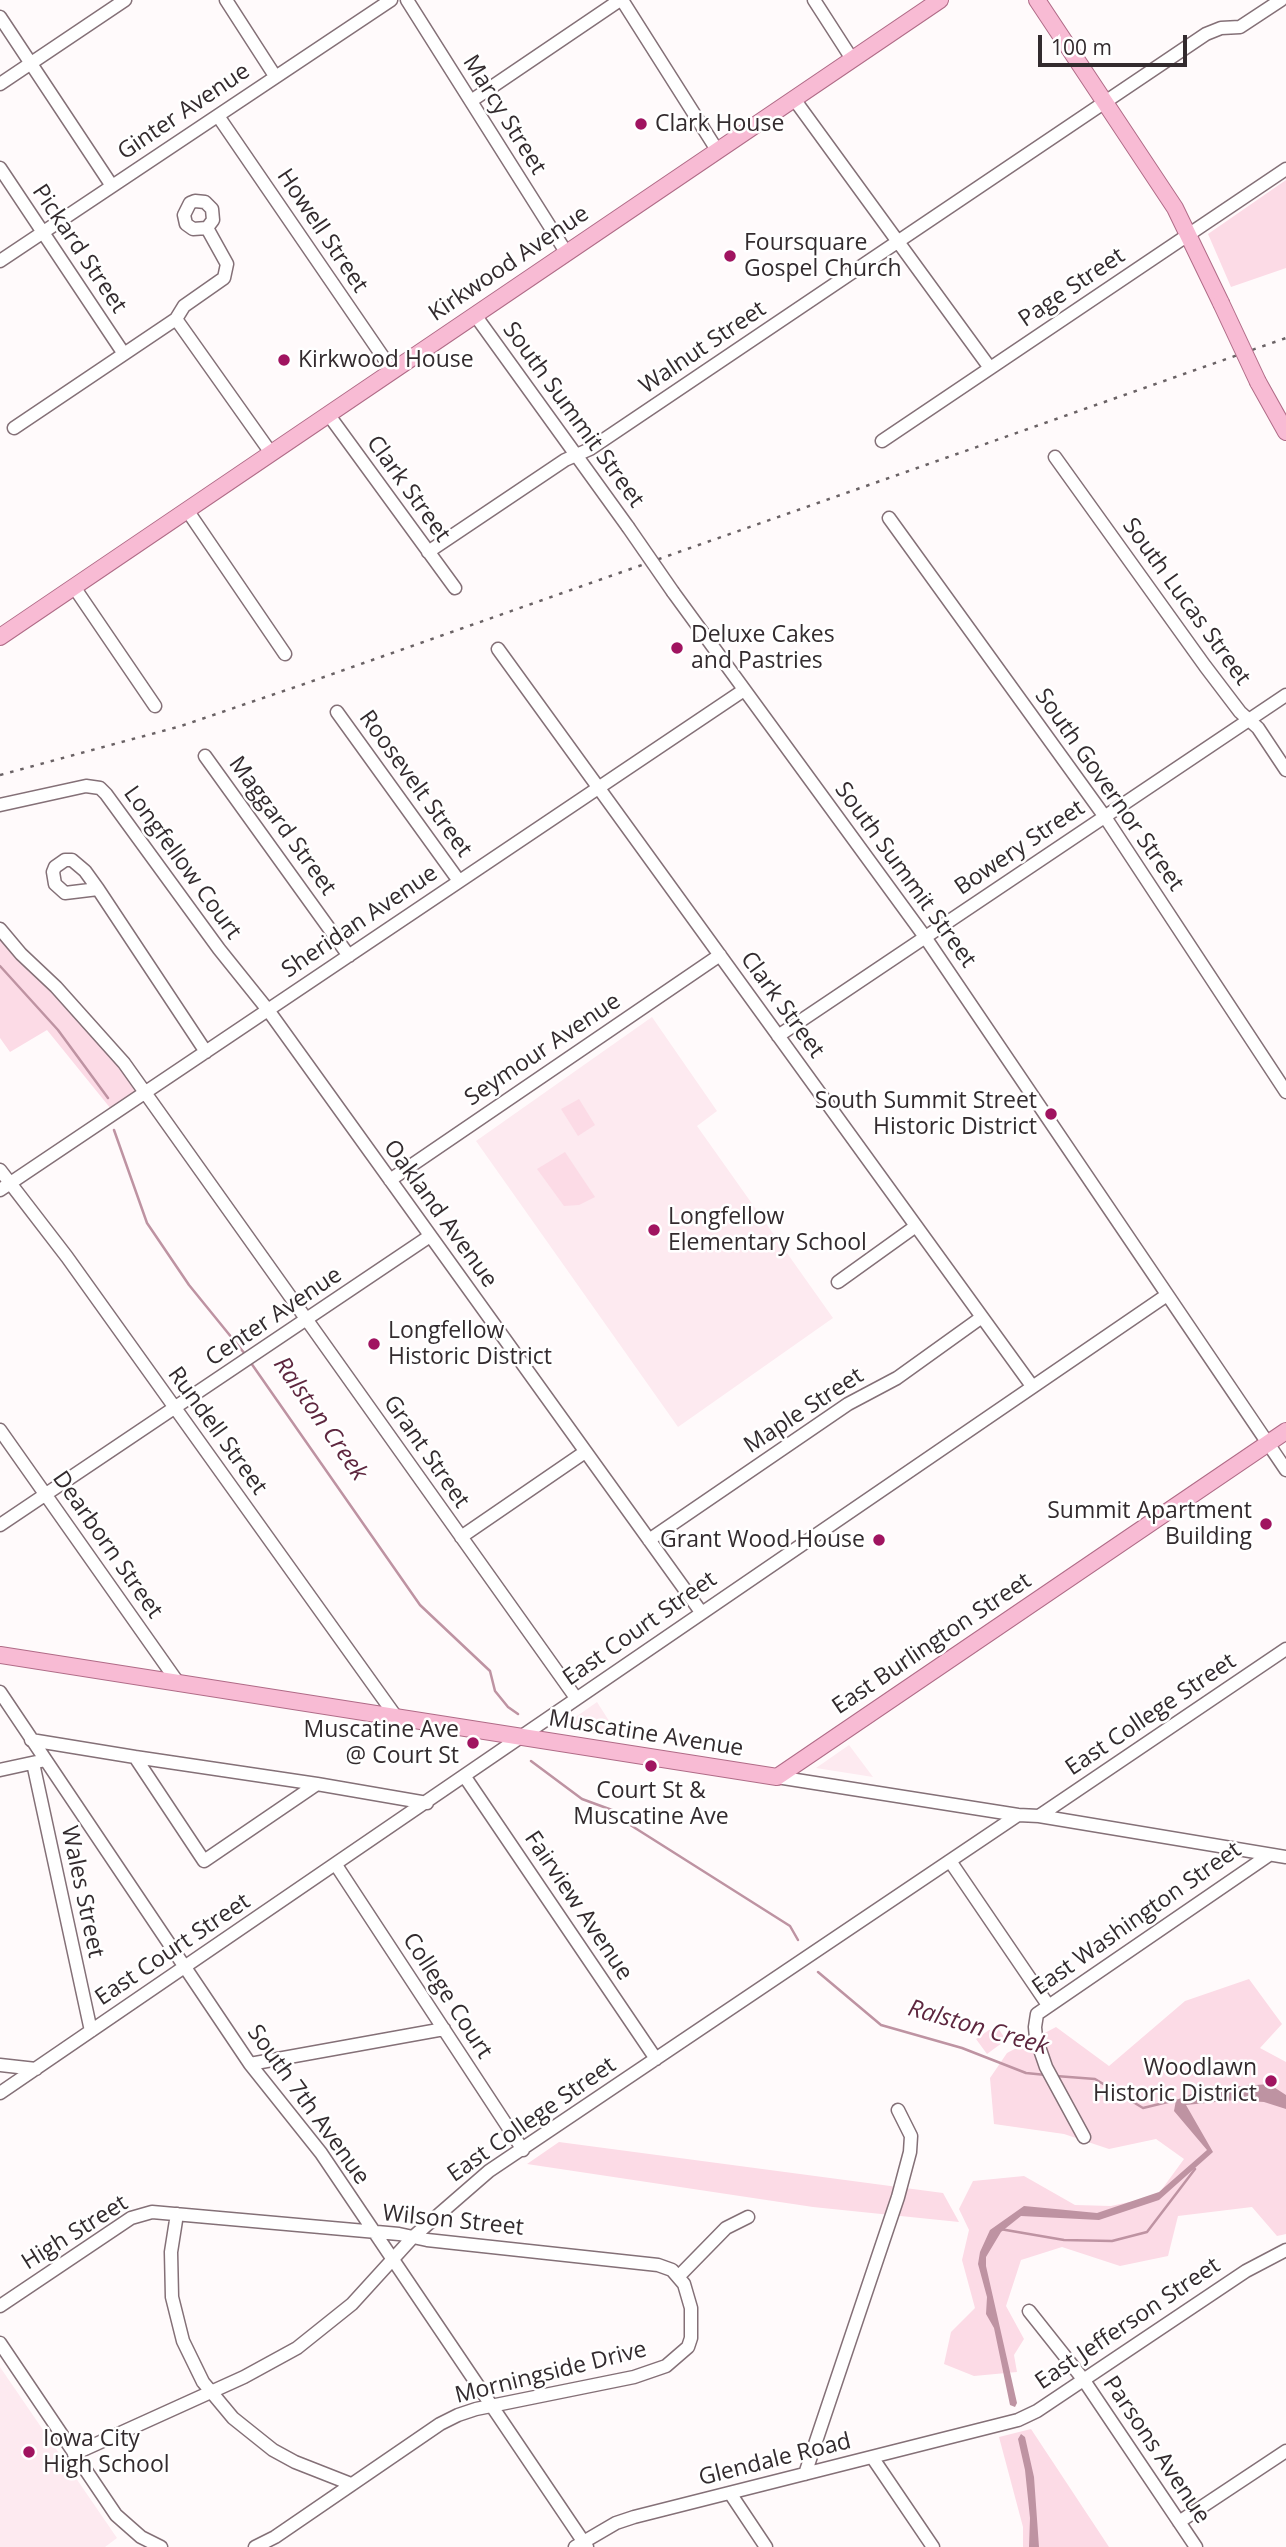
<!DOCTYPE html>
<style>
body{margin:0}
#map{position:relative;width:1286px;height:2547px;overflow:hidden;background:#fffafb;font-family:"Open Sans",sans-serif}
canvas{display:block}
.scale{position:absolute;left:1038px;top:35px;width:149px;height:32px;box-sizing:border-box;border:4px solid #332b2e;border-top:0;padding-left:9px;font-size:21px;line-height:24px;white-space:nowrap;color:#332b2e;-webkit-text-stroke:5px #fff;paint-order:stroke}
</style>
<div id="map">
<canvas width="1286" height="2547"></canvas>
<div class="scale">100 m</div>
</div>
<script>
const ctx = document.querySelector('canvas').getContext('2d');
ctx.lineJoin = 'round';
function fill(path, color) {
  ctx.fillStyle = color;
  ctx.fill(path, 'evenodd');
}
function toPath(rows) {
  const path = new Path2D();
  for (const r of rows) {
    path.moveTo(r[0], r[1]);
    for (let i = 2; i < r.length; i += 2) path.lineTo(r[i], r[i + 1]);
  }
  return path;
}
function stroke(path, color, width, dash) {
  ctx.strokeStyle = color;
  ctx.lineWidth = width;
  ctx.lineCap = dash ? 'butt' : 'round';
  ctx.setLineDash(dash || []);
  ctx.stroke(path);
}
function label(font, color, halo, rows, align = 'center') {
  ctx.font = font + ' "Open Sans",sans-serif';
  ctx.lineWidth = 5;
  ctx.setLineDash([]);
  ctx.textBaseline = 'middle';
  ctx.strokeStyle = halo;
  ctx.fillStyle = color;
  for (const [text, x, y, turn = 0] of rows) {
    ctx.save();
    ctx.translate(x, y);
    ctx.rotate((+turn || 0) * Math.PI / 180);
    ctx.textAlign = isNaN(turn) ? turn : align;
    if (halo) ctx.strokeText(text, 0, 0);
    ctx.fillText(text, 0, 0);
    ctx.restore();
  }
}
fill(toPath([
 [652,1017,717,1111,697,1126,833,1318,678,1427,476,1141],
 [597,1702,620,1738,560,1728],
 [849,1745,873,1777,816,1768],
 [0,2367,117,2538,105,2547,0,2547]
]), '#fdeaf0');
fill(toPath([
 [1286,180,1286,268,1231,287,1208,234],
 [0,936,53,990,121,1069,137,1092,111,1109,47,1030,10,1052,0,1038],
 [579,1099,595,1125,578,1136,561,1109],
 [565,1152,595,1197,579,1205,564,1206,537,1169],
 [1249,1979,1282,2024,1260,2048,1286,2062,1286,2234,1277,2236,1252,2207,1178,2216,1168,2256,1120,2266,1062,2247,1021,2260,1006,2306,1024,2339,1014,2355,1017,2372,974,2376,944,2364,951,2332,975,2308,962,2260,969,2230,959,2209,973,2181,1024,2176,1075,2205,1111,2206,1157,2196,1184,2159,1156,2139,1109,2149,1064,2134,994,2124,990,2078,1007,2053,1056,2027,1109,2066,1185,2001],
 [998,2028,1006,2040,987,2054,976,2039,989,2030],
 [559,2142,943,2193,959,2222,813,2207,527,2164],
 [1031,2429,1109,2547,1023,2547,1023,2527,999,2437]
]), '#fcdbe6');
fill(toPath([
 [1269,2084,1286,2095,1286,2109,1264,2102,1235,2100,1186,2105,1213,2152,1159,2200,1099,2220,1021,2216,1001,2232,986,2257,986,2266,1017,2403,1015,2407,1010,2405,994,2328,986,2314,987,2297,978,2264,980,2252,990,2230,1024,2206,1097,2213,1159,2192,1207,2150,1174,2111,1176,2100,1205,2089],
 [1021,2434,1025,2437,1034,2477,1039,2547,1029,2547,1030,2518,1025,2470,1018,2439]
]), '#be93a2');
stroke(toPath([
 [0,966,58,1030,108,1098],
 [114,1130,147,1223,189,1285,245,1354],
 [251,1363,420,1605,490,1671,495,1691,508,1707,518,1714],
 [531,1761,582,1799,612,1810,624,1821,790,1926,798,1940],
 [818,1972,881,2025,962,2048,1026,2073,1046,2075],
 [1056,2076,1095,2079,1143,2108,1176,2100],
 [1000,2229,1064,2240,1112,2241,1147,2232,1195,2169]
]), '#be93a2', 2.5);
const minor = toPath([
 [226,0,275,76],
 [407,0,566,252],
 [622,0,717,150],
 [814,0,852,59],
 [0,17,112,186],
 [0,84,125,0],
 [794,99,990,368],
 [471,101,620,0],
 [218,116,392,370],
 [0,168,124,354],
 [0,261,391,0],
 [475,315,628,527],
 [176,319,271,453],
 [328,414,455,588],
 [14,428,176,319,184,306,224,278,227,264,207,228,213,220,212,209,205,202,195,201,190,203,184,215,186,224,193,229,207,228],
 [882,441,1286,169],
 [1055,457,1205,666,1240,712,1258,728,1286,770],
 [187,510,285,654],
 [889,518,1105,817,1286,1092],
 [428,552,565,460,590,449,1206,34,1221,28,1240,27,1281,0],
 [74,587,155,706],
 [673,592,925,937,1286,1470],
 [498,649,1032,1386],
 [337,712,459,881],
 [205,756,349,956],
 [0,805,86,786,100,788,106,794,219,949,268,1010,701,1612],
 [98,889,65,893,55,884,53,872,55,867,65,860,72,860,85,871,98,889,206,1052],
 [0,929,21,954,56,987,124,1063,576,1698],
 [778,1036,1286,695],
 [0,1170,67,1257,397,1718],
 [390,1180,720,955],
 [0,1190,744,690],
 [838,1282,916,1226],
 [0,1430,179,1684],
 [0,1525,430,1236],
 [461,1537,585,1452],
 [649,1540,848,1404,897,1378,982,1317],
 [0,1692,250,2064,321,2153,587,2547],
 [31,1740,135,1757,204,1861,317,1784,427,1803],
 [135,1757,317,1784],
 [33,1763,91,2031],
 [0,1770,41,1761],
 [465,1777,656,2059],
 [777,1777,1018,1815,1039,1816,1286,1857],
 [1039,1816,1286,1649],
 [950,1861,1048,2005],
 [336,1865,523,2150],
 [250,2064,444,2029],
 [0,2065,36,2069],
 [0,2093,1167,1295],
 [1084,2137,1046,2067,1036,2038,1035,2027,1037,2014,1269,1855],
 [177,2214,171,2252,172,2297,183,2341,203,2382,233,2418,273,2450,295,2462,351,2484],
 [679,2276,726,2228,748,2217],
 [0,2306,131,2218,152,2212,399,2234,427,2240,658,2265,672,2270,684,2284,691,2308,691,2338,688,2347,666,2366,634,2377,476,2409,458,2415,440,2424,275,2537,255,2547],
 [1029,2311,1083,2379,1196,2547],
 [0,2343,116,2515,141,2537,161,2547],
 [74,2454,244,2377,297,2348,352,2304,413,2237,489,2171,1018,1815],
 [872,2457,933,2547],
 [805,2474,898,2197,910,2152,911,2136,898,2110],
 [730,2493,766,2547],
 [1179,2522,1286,2451],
 [575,2547,616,2523,634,2517,1018,2420,1037,2411,1246,2271,1286,2250]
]);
const major = toPath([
 [1037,0,1175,208,1221,303],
 [1258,382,1286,432],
 [0,637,940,0],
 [0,1655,777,1777,1286,1431]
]);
stroke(minor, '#847077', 15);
stroke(major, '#b06b87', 18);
stroke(minor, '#fff', 12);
stroke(major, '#f8bbd4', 16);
stroke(toPath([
 [0,775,181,726,307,683,1286,338]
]), '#6a6265', 2.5, [3.5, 7]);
const minorBridge = toPath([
 [628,527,673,592]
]);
const majorBridge = toPath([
 [1221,303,1258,382]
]);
stroke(minorBridge, '#847077', 15, []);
stroke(majorBridge, '#b06b87', 18, []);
stroke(minorBridge, '#fff', 12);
stroke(majorBridge, '#f8bbd4', 16);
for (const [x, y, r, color] of [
 [641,124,7,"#a01460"],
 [730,256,7,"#a01460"],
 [284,360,7,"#a01460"],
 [677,648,7,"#a01460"],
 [1051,1114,7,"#a01460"],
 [654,1230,7,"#a01460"],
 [374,1344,7,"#a01460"],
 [1266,1524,7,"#a01460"],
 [879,1540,7,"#a01460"],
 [473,1743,7,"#a01460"],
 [651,1766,7,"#a01460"],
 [1271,2081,7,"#a01460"],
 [29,2452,7,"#a01460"]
]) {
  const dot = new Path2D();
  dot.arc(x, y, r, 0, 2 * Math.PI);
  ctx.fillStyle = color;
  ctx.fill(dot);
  stroke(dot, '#fff', 2.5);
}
label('23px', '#332b2e', '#fff', [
 ["Ginter Avenue",184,112,-34],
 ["Marcy Street",504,115,58],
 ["Howell Street",322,231,56],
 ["Pickard Street",79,249,56],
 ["Kirkwood Avenue",509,264,-34],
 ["Page Street",1072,288,-34],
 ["Walnut Street",703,348,-34],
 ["South Summit Street",573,415,54],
 ["Clark Street",408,489,54],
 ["South Lucas Street",1186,602,54],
 ["Roosevelt Street",415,784,54],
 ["South Governor Street",1109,790,55],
 ["Maggard Street",282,826,54],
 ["Bowery Street",1020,848,-34],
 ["Longfellow Court",182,863,54],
 ["South Summit Street",905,875,54],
 ["Sheridan Avenue",360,922,-34],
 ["Clark Street",782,1005,54],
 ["Seymour Avenue",543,1050,-34],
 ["Oakland Avenue",440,1214,54],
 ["Center Avenue",274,1317,-34],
 ["Maple Street",804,1411,-33],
 ["Rundell Street",217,1431,54],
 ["Grant Street",426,1452,55],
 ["Dearborn Street",107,1545,55],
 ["East Court Street",640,1629,-35],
 ["East Burlington Street",932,1644,-34],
 ["East College Street",1151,1715,-34],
 ["Muscatine Avenue",646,1734,9],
 ["Wales Street",82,1892,78],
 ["Fairview Avenue",578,1906,56],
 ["East Washington Street",1137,1919,-35],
 ["East Court Street",173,1950,-34],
 ["College Court",447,1996,57],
 ["South 7th Avenue",308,2105,54],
 ["East College Street",532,2120,-35],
 ["Wilson Street",453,2221,6],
 ["High Street",75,2233,-32],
 ["East Jefferson Street",1128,2324,-34],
 ["Morningside Drive",551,2373,-14],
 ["Parsons Avenue",1156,2450,56],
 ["Glendale Road",775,2460,-14]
]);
label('23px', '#332b2e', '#fff', [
 ["Clark House",655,124],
 ["Foursquare",744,243],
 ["Gospel Church",744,269],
 ["Kirkwood House",298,360],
 ["Deluxe Cakes",691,635],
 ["and Pastries",691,661],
 ["South Summit Street",1037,1101,"right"],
 ["Historic District",1037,1127,"right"],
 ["Longfellow",668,1217],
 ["Elementary School",668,1243],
 ["Longfellow",388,1331],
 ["Historic District",388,1357],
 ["Summit Apartment",1252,1511,"right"],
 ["Building",1252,1537,"right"],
 ["Grant Wood House",865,1540,"right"],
 ["Muscatine Ave",459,1730,"right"],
 ["@ Court St",459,1756,"right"],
 ["Court St &",651,1791,"center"],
 ["Muscatine Ave",651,1817,"center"],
 ["Woodlawn",1257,2068,"right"],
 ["Historic District",1257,2094,"right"],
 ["Iowa City",43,2439],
 ["High School",43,2465]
], 'left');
label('italic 24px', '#5e273f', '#fff', [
 ["Ralston Creek",320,1419,55],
 ["Ralston Creek",978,2028,16]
]);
</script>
